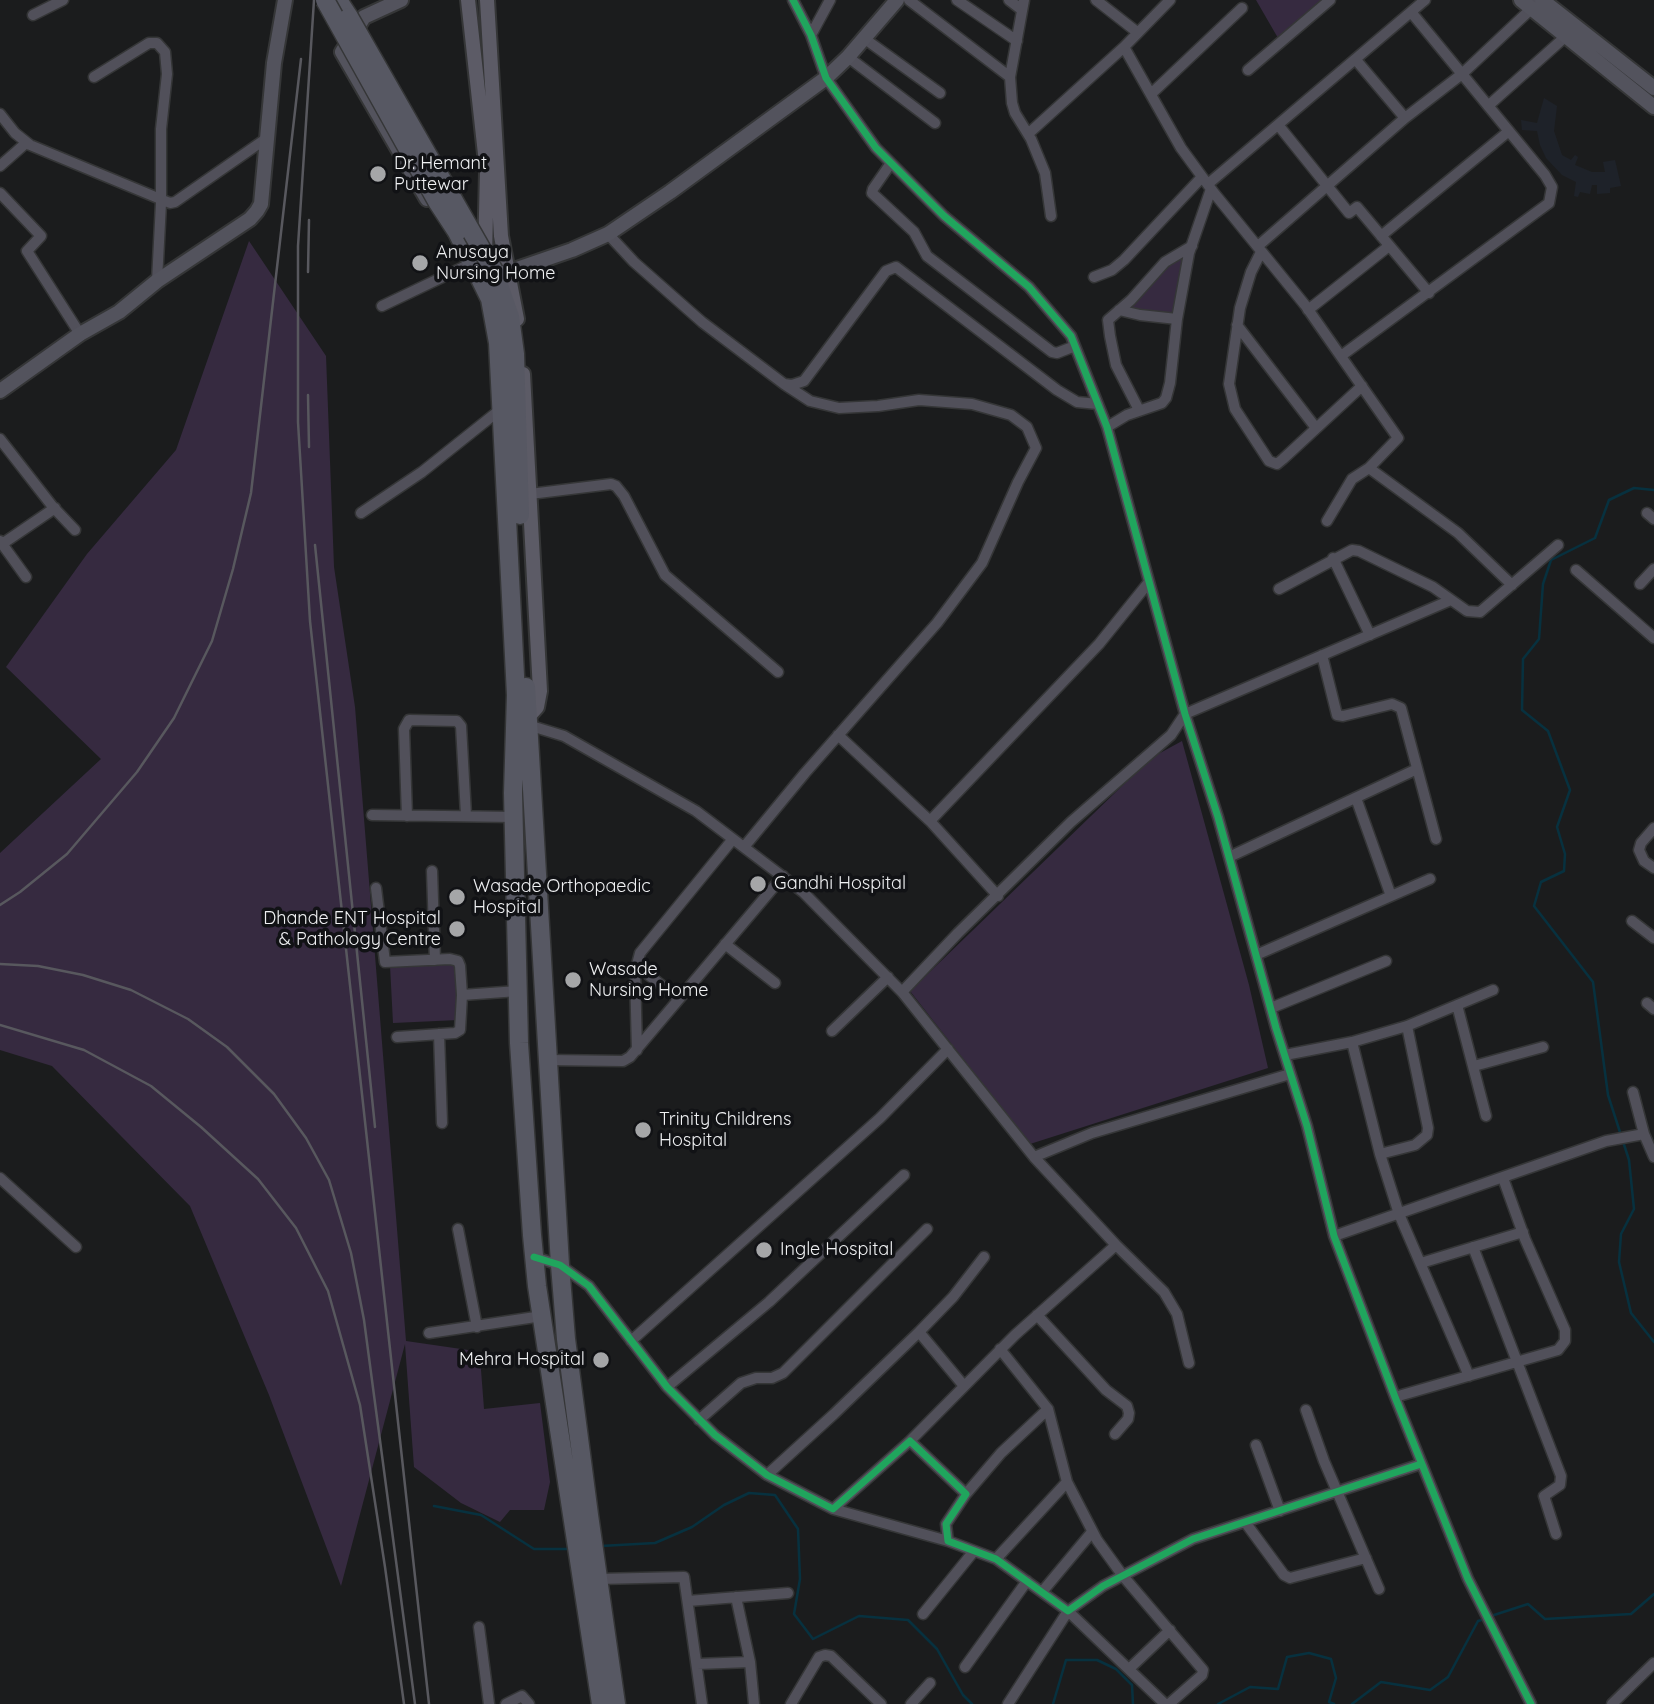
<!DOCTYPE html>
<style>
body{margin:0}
canvas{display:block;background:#1b1c1d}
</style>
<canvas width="1654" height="1704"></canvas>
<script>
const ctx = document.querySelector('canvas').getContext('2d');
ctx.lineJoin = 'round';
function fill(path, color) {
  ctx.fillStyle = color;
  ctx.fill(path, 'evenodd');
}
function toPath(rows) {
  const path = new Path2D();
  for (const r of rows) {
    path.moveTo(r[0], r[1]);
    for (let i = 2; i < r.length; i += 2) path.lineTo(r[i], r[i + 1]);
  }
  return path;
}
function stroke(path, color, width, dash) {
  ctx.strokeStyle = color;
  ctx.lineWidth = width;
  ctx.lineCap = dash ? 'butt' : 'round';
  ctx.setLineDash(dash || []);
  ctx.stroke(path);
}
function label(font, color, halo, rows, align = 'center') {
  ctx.font = font + ' Quicksand,sans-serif';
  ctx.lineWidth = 7;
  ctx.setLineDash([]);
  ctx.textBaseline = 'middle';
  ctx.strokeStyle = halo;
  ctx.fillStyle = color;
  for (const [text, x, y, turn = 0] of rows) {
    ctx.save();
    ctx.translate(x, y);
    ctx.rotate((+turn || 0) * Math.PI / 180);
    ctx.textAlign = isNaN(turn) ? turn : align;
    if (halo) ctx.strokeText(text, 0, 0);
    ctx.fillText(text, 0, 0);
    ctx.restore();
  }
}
fill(toPath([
 [1544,98,1557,106,1554,131,1562,155,1571,160,1575,155,1578,157,1575,165,1592,172,1605,172,1603,162,1615,160,1621,186,1610,188,1610,193,1597,194,1597,185,1592,185,1590,194,1580,192,1578,197,1574,196,1576,182,1562,175,1546,158,1540,145,1537,131,1522,130,1521,120,1537,123]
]), '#1e2229');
fill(toPath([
 [1256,0,1325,0,1278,38],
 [249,241,326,356,334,567,355,707,406,1341,468,1350,480,1357,484,1409,540,1403,550,1482,544,1510,510,1510,500,1522,461,1503,414,1467,405,1344,341,1586,269,1395,190,1206,52,1066,0,1050,0,853,101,759,6,667,87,554,176,450],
 [1187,251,1175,316,1147,313,1126,308,1169,262],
 [1182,741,1249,985,1268,1068,1030,1144,910,991,1151,758],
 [455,962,458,1020,393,1023,390,965]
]), '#362a40');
stroke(toPath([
 [1654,490,1634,488,1609,500,1595,538,1551,560,1543,584,1539,639,1523,659,1522,710,1548,731,1570,790,1557,827,1565,854,1564,871,1541,882,1534,906,1593,982,1608,1095,1629,1160,1634,1209,1621,1234,1619,1262,1631,1313,1654,1342],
 [434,1506,481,1515,534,1549,570,1549],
 [601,1546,655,1543,692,1527,724,1505,749,1493,775,1495,798,1529,800,1579,794,1614,813,1639,859,1616,908,1620,937,1649,963,1695,972,1704],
 [1491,1616,1528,1604,1545,1619,1631,1614,1654,1594],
 [1053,1704,1066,1660,1097,1660,1116,1669,1132,1685,1133,1704],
 [1218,1704,1250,1687,1278,1689,1287,1657,1309,1653,1331,1659,1336,1678,1329,1702,1334,1704],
 [1352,1704,1381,1682,1430,1690,1448,1677,1478,1621,1485,1619]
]), '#07313f', 2.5);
const street = toPath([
 [793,0,811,35,826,78,876,148,944,216,1029,287,1071,336,1107,427,1185,714,1218,817,1276,1028,1307,1126,1334,1236,1395,1397,1468,1579,1531,1704],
 [909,0,1010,77],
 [957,0,1017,41],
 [1009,0,1022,10],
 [1024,0,1010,77,1012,103,1015,113,1031,139,1045,173,1051,216],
 [1096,0,1137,32],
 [1170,0,1124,47,1181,148,1214,193,1305,305,1398,438,1369,468,1352,479,1327,521],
 [33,15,63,0],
 [811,35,830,0],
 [865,39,940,93],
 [848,57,935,123],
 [1356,60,1405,118],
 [1248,70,1330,0],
 [94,77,149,43,157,43,165,52,167,74,161,129,161,203,157,281],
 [1151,94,1242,8],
 [1488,106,1565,37],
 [0,114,15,133,30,145,170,203,175,202,267,138],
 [1279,126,1349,213,1357,207,1429,293],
 [1028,134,1124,47],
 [891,163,873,189,872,193,914,232,927,256,1052,352,1057,353,1075,346],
 [0,166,26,143],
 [1208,184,1425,0],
 [0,193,41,236,27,251,80,334],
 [608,234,634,262,702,322,784,384,792,385,804,381,886,271,896,267,1057,390,1077,402,1098,404],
 [1381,236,1509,131],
 [1258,246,1405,118,1462,74,1531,9,1534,4],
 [1261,252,1251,272,1240,308,1229,384,1235,409,1269,461,1277,464,1283,459,1362,386],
 [1094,277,1112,270,1124,260,1202,177],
 [382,306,472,263],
 [1119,310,1140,315,1177,319],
 [1308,310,1389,246],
 [1237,325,1316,428],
 [1341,356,1549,203,1552,187,1545,175,1411,12],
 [1139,410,1116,365,1110,336,1108,320,1131,300,1165,262,1192,246],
 [1107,427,1127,415,1162,403,1166,398,1170,383,1177,319,1189,253,1211,189],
 [0,439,53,507,75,530],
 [1369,468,1458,533,1512,585],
 [530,494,611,484,616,486,624,496,665,575,778,672],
 [361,513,422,472,501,409],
 [1647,513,1654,519],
 [0,541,26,577],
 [2,544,55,508],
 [1333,558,1370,635],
 [1576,570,1654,638],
 [1640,584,1654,569],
 [1279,589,1352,550,1359,551,1433,587,1467,611,1480,612,1558,545],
 [1322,655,1337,715,1343,716,1392,704,1401,708,1436,839],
 [528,725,564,736,696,811,803,892,902,992,1034,1157,1092,1133,1290,1074],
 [838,735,930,821,998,896],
 [1356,798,1391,896],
 [372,815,514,817],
 [407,816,404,729,409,720,457,721,461,726,466,815],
 [930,821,1099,644,1149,582],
 [1654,828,1641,843,1639,850,1644,861,1654,868],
 [744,847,805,773,937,623,982,563,1018,482,1036,448,1027,427,1011,415,972,404,919,400,878,406,839,408,810,401,784,384],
 [1229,857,1417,769],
 [432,871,435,960],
 [376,888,385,962,450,959,458,961,460,966,462,995,460,1030,455,1033,397,1037],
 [1632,921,1654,938],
 [725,944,775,983],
 [1256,955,1430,879],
 [636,965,679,999],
 [902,992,958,933,1071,822,1171,735,1185,714,1451,600],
 [462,995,518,991],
 [1647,1003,1654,1009],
 [1457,1005,1486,1116],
 [1271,1008,1386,961],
 [832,1031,888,977],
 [439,1034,442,1123],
 [1352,1042,1380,1154,1399,1214,1469,1376],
 [637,1050,635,972,640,953,733,839],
 [1285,1055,1352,1042,1407,1026,1493,990],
 [548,1060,623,1061,630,1057,783,876],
 [1474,1066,1543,1047],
 [1633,1092,1644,1134,1654,1157],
 [1380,1154,1415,1145,1427,1135,1428,1128,1407,1026],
 [1034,1157,1116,1245,1164,1292,1177,1314,1189,1363],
 [0,1178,76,1247],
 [458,1229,477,1327],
 [1334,1236,1606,1141,1644,1134],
 [1473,1247,1561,1476,1560,1485,1544,1496,1556,1534],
 [534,1257,560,1265,589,1286,667,1387,715,1435,767,1475,833,1509,910,1441,966,1494,946,1524,948,1541,996,1559,1068,1611,1103,1586,1193,1539,1421,1464],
 [1421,1263,1523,1232],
 [1037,1315,1106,1390,1127,1406,1129,1413,1128,1419,1115,1434],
 [919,1332,964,1386],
 [429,1333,542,1316],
 [631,1341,880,1118,948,1049],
 [1000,1349,1048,1409,1067,1482,1097,1540,1123,1576,1203,1670,1202,1675,1169,1704],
 [667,1387,769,1302,904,1175],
 [1395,1397,1558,1350,1565,1341,1565,1330,1525,1239,1503,1178],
 [1306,1410,1324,1461,1379,1589],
 [699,1420,741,1383,756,1378,772,1378,783,1373,927,1229],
 [910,1441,1015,1335,1116,1245],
 [1256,1445,1280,1511],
 [767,1475,834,1414,919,1332,953,1297,984,1257],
 [966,1494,1001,1453,1048,1409],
 [833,1509,948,1541],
 [1245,1522,1284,1575,1290,1578,1366,1558],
 [996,1559,1067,1482],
 [598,1579,684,1577,702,1704],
 [1042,1592,1092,1532],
 [736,1597,750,1662,754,1704],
 [688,1601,788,1593],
 [923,1614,974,1551],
 [479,1627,489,1704],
 [697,1664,750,1662],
 [965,1667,1027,1581],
 [1129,1669,1170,1630],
 [506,1704,522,1696,529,1704],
 [791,1704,819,1657,825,1655,831,1656,881,1704],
 [911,1704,930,1683],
 [1008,1704,1068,1611,1165,1704],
 [1612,1704,1654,1663]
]);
const secondary = toPath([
 [401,0,364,17,342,52,427,199],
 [1521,0,1654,107],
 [1542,0,1654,88],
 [508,272,572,250,608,234,670,192,826,78,848,57,897,0],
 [0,391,80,334,119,312,157,281,250,219,257,211,261,204,274,63,285,0]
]);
const primary = toPath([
 [468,0,487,172,485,255],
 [487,0,501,236,517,319],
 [523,374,540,691,537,707,527,718]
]);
const highway = toPath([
 [338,0,349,17],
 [457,232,490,299,498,343,516,695,513,793,519,1043,532,1235,537,1286,601,1704],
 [494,271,510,317,515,354,520,515],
 [526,687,560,1265,566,1339,589,1515,616,1704]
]);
stroke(street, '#353637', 13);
stroke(secondary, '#353637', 18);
stroke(primary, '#353637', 18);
stroke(highway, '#353637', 21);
stroke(street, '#51505a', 10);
stroke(secondary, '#53535d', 14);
stroke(primary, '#5c5b66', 14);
stroke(highway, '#575863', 18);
stroke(toPath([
 [314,0,298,246,298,422,310,621,429,1704],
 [308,272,309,220],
 [308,395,309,447],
 [315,545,375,1127],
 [0,905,20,892,67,854,137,772,174,718,212,641,233,569,251,493,301,59],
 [0,964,38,966,83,975,131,990,188,1019,227,1047,274,1094,306,1138,329,1180,351,1253,364,1320,415,1704],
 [0,1025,84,1050,151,1086,201,1127,258,1179,296,1228,328,1291,360,1405,385,1567,404,1704]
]), '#58585e', 2.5);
const highwayBridge = toPath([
 [325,0,438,203,457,232],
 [349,17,494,271]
]);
stroke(highwayBridge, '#353637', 21, []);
stroke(highwayBridge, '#575863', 18);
stroke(toPath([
 [793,0,811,35,826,78,876,148,944,216,1029,287,1071,336,1107,427,1185,714,1218,817,1276,1028,1307,1126,1334,1236,1395,1397,1468,1579,1531,1704],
 [534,1257,560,1265,589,1286,667,1387,715,1435,767,1475,833,1509,910,1441,966,1494,946,1524,948,1541,996,1559,1068,1611,1103,1586,1193,1539,1421,1464]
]), '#20a55d', 7);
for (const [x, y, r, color] of [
 [378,174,9,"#a5a6a8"],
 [420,263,9,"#a5a6a8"],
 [758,884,9,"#a5a6a8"],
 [457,897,9,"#a5a6a8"],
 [457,929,9,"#a5a6a8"],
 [573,980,9,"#a5a6a8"],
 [643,1130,9,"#a5a6a8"],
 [764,1250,9,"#a5a6a8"],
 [601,1360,9,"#a5a6a8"]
]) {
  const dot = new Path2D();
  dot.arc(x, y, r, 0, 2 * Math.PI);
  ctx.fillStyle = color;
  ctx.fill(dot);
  stroke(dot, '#111215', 2.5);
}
label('18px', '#f0f1f3', '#111215', [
 ["Dr. Hemant",394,164],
 ["Puttewar",394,185],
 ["Anusaya",436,253],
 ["Nursing Home",436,274],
 ["Gandhi Hospital",774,884],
 ["Wasade Orthopaedic",473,887],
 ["Hospital",473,908],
 ["Dhande ENT Hospital",441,919,"right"],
 ["& Pathology Centre",441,940,"right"],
 ["Wasade",589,970],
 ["Nursing Home",589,991],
 ["Trinity Childrens",659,1120],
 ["Hospital",659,1141],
 ["Ingle Hospital",780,1250],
 ["Mehra Hospital",585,1360,"right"]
], 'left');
</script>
